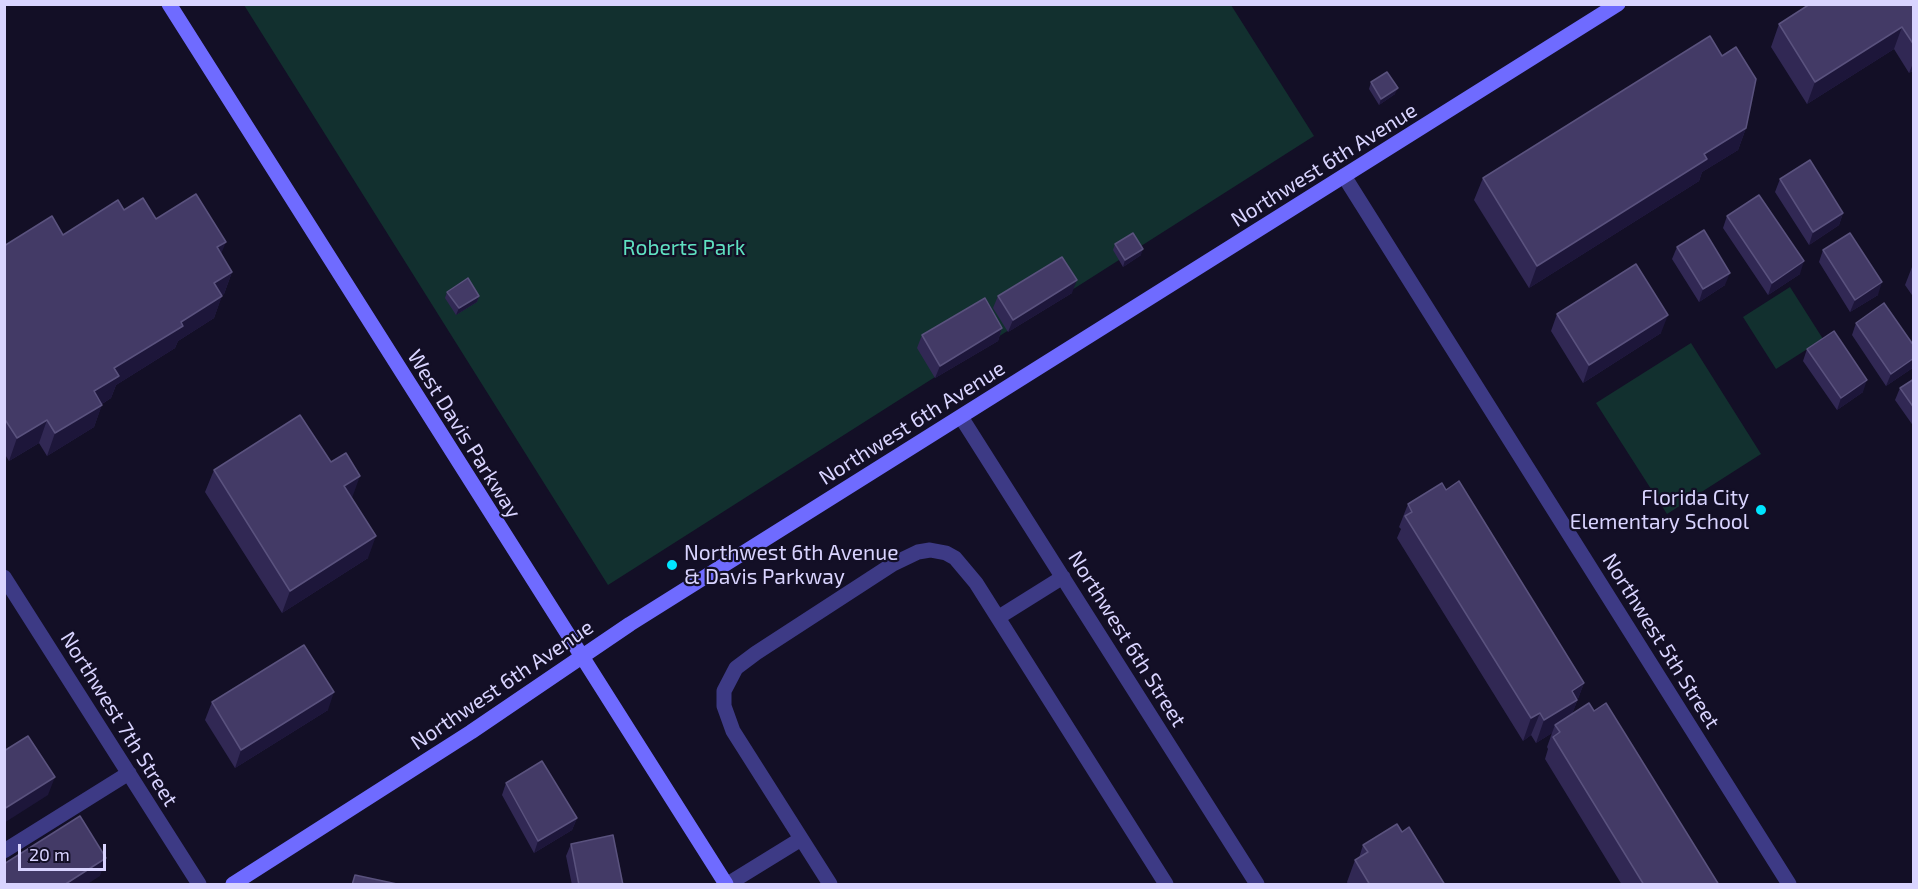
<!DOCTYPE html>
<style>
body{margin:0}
#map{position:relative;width:1918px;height:889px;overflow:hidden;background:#130f26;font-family:"Exo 2",sans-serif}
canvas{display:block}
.frame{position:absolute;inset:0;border:6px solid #d9d4ff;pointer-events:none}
.scale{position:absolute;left:18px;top:844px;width:88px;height:27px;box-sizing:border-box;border:3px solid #d9d4ff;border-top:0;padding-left:8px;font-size:18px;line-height:21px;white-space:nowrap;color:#d9d4ff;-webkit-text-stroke:4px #130f26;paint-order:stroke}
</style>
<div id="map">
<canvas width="1918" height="889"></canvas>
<div class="frame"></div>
<div class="scale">20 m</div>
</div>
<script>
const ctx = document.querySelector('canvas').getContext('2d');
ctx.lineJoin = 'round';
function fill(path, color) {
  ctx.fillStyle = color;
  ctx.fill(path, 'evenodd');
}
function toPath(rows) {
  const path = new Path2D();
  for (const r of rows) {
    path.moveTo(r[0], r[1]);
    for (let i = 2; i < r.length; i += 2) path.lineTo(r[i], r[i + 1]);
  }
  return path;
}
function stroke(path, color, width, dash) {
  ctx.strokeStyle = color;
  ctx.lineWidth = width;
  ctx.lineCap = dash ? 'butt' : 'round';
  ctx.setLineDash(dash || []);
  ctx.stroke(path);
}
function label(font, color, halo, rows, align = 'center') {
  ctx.font = font + ' "Exo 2",sans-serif';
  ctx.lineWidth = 4.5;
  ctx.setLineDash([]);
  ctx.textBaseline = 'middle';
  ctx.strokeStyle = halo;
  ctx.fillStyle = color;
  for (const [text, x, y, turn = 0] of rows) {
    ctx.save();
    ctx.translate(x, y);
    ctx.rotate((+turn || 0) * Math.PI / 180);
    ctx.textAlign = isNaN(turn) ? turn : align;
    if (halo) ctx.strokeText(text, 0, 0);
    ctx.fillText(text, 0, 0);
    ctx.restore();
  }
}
fill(toPath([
 [244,5,1231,5,1314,136,608,585],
 [1790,287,1823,339,1776,369,1743,317],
 [1691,343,1761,454,1667,514,1596,403]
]), '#12302f');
stroke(toPath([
 [1344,176,1789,884],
 [961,417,1257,884],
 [4,577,199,884],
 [999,617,1063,577],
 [4,851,129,773],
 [728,884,801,839],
 [830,884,733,731,724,706,724,691,736,668,756,653,893,564,918,552,930,550,946,553,955,558,976,583,1166,884]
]), '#3d3a85', 15);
stroke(toPath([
 [169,4,726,884],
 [233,884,471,732,630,624,1618,4]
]), '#6f6bff', 15);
fill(toPath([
 [1914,4,1914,70,1909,73,1894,49,1807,104,1771,47,1779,24],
 [1371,82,1395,94,1379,105,1369,89],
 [1746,128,1738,150,1702,172,1699,181,1529,288,1474,200,1483,178],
 [1780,179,1843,213,1839,225,1809,245,1775,192],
 [124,210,156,219,221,254,232,272,224,294,222,295,214,318,178,341,175,348,116,385,111,398,102,404,94,427,47,456,39,443,9,461,4,453,4,246,63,235],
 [1727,216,1800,274,1768,295,1723,228],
 [1115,244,1141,255,1123,267,1113,250],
 [1677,247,1725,285,1699,302,1672,259],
 [1823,250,1878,295,1850,312,1819,262],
 [1914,266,1914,298,1905,285,1912,267],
 [447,292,479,296,477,302,456,315,445,298],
 [1072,293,1008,332,993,308,998,296],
 [1557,314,1661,333,1583,383,1551,331],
 [1856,323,1914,346,1914,367,1886,386,1852,335],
 [1002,328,998,341,935,378,917,348,922,335],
 [1807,349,1863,392,1837,410,1803,361],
 [1914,379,1914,427,1895,400,1900,388],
 [214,470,352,498,368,558,282,613,205,492],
 [1408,504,1584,683,1572,714,1594,711,1719,885,1622,885,1545,759,1548,749,1547,747,1552,733,1536,743,1531,735,1523,741,1397,538,1401,529,1399,527],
 [212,702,328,710,235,768,205,720],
 [506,783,577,818,572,830,534,853,502,795],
 [1402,832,1445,885,1348,885,1347,882,1355,860,1359,858,1363,845],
 [571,844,623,885,572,885,566,856]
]), '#312854');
fill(toPath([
 [1902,27,1894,49,1807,104,1815,82],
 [1914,61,1914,70,1909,73],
 [1398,88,1395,94,1379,105,1381,99],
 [1746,128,1738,150,1702,172,1699,181,1529,288,1537,266,1704,154],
 [1843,213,1839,225,1809,245,1813,232],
 [226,242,217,264,217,247],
 [1143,249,1141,255,1123,267,1125,260],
 [1804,261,1800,274,1768,295,1772,283],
 [232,272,224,294,206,305,214,283],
 [1730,273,1725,285,1699,302,1703,289],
 [1077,280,1072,293,1008,332,1013,320],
 [1882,282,1878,295,1850,312,1855,300],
 [222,296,214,318,178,341,175,348,116,385,111,398,86,414,94,391,114,368,181,322],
 [479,296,477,302,456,315,459,308],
 [1668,315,1661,333,1583,383,1589,365],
 [1002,328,998,341,935,378,940,366],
 [1914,358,1914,367,1886,386,1891,374],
 [1867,380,1863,392,1837,410,1841,398],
 [102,405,94,427,47,456,55,433],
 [47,420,39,443,9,461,17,438],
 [360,476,352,498,344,486],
 [376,536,368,558,282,613,290,591],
 [1584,683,1569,722,1555,725,1552,733,1536,743,1544,720,1572,691],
 [334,692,328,710,235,768,241,750],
 [1540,713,1531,735,1523,741,1531,718],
 [55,777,48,795,4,823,4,809],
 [577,818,572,830,534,853,538,841],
 [106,858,100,876,86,885,64,885]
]), '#1d163a');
const building = toPath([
 [1810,4,1914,4,1914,45,1902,27,1815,82,1779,24,1810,4],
 [1710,36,1722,56,1736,47,1756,79,1746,128,1704,154,1707,159,1537,266,1483,178,1710,36],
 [1387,72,1398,88,1381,99,1371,82,1387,72],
 [1810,160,1843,213,1813,232,1780,179,1810,160],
 [196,194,226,242,217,247,232,272,214,283,222,296,181,322,183,326,114,368,119,376,94,391,102,405,55,433,47,420,17,438,4,418,4,246,52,216,63,235,118,200,124,210,143,198,156,219,196,194],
 [1759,195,1804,261,1772,283,1727,216,1759,195],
 [1704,230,1730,273,1703,289,1677,247,1704,230],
 [1133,233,1143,249,1125,260,1115,244,1133,233],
 [1850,233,1882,282,1855,300,1823,250,1850,233],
 [1062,257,1077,280,1013,320,998,296,1062,257],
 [1636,264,1668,315,1589,365,1557,314,1636,264],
 [468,278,479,296,459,308,447,292,468,278],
 [985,298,1002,328,940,366,922,335,985,298],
 [1884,303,1914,346,1914,358,1891,374,1856,323,1884,303],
 [1834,331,1867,380,1841,398,1807,349,1834,331],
 [1914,379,1914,408,1900,388,1914,379],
 [300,415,331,462,346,453,360,476,344,486,376,536,290,591,214,470,300,415],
 [1459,481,1584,683,1572,691,1577,700,1544,720,1540,713,1531,718,1405,516,1412,512,1408,504,1442,483,1446,490,1459,481],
 [304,645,334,692,241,750,212,702,304,645],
 [1589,703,1594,711,1606,703,1719,885,1644,885,1553,737,1560,732,1555,725,1589,703],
 [28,736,55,777,4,809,4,751,28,736],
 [542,761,577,818,538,841,506,783,542,761],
 [80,816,106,858,64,885,4,885,4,864,80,816],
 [1397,824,1402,832,1409,827,1445,885,1370,885,1355,860,1368,852,1363,845,1397,824],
 [613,835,623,885,579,885,571,844,613,835],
 [355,875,397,884,397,885,352,885,355,875]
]);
fill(building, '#433a66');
stroke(building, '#5a527e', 1.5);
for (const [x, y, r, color] of [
 [1761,510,6,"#00e5ff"],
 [672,565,6,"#00e5ff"]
]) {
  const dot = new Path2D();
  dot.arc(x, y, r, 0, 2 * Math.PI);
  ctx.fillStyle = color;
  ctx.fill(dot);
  stroke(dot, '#130f26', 2);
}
label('21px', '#d9d4ff', '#130f26', [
 ["Northwest 6th Avenue",1324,165,-32],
 ["Northwest 6th Avenue",912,423,-32],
 ["West Davis Parkway",464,434,58],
 ["Northwest 6th Street",1127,639,58],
 ["Northwest 5th Street",1661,641,58],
 ["Northwest 6th Avenue",502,685,-34],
 ["Northwest 7th Street",119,719,58]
]);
label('21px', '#5fe0c0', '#130f26', [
 ["Roberts Park",684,248]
]);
label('21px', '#d9d4ff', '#130f26', [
 ["Florida City",1749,498],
 ["Elementary School",1749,522],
 ["Northwest 6th Avenue",684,553,"left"],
 ["& Davis Parkway",684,577,"left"]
], 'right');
</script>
